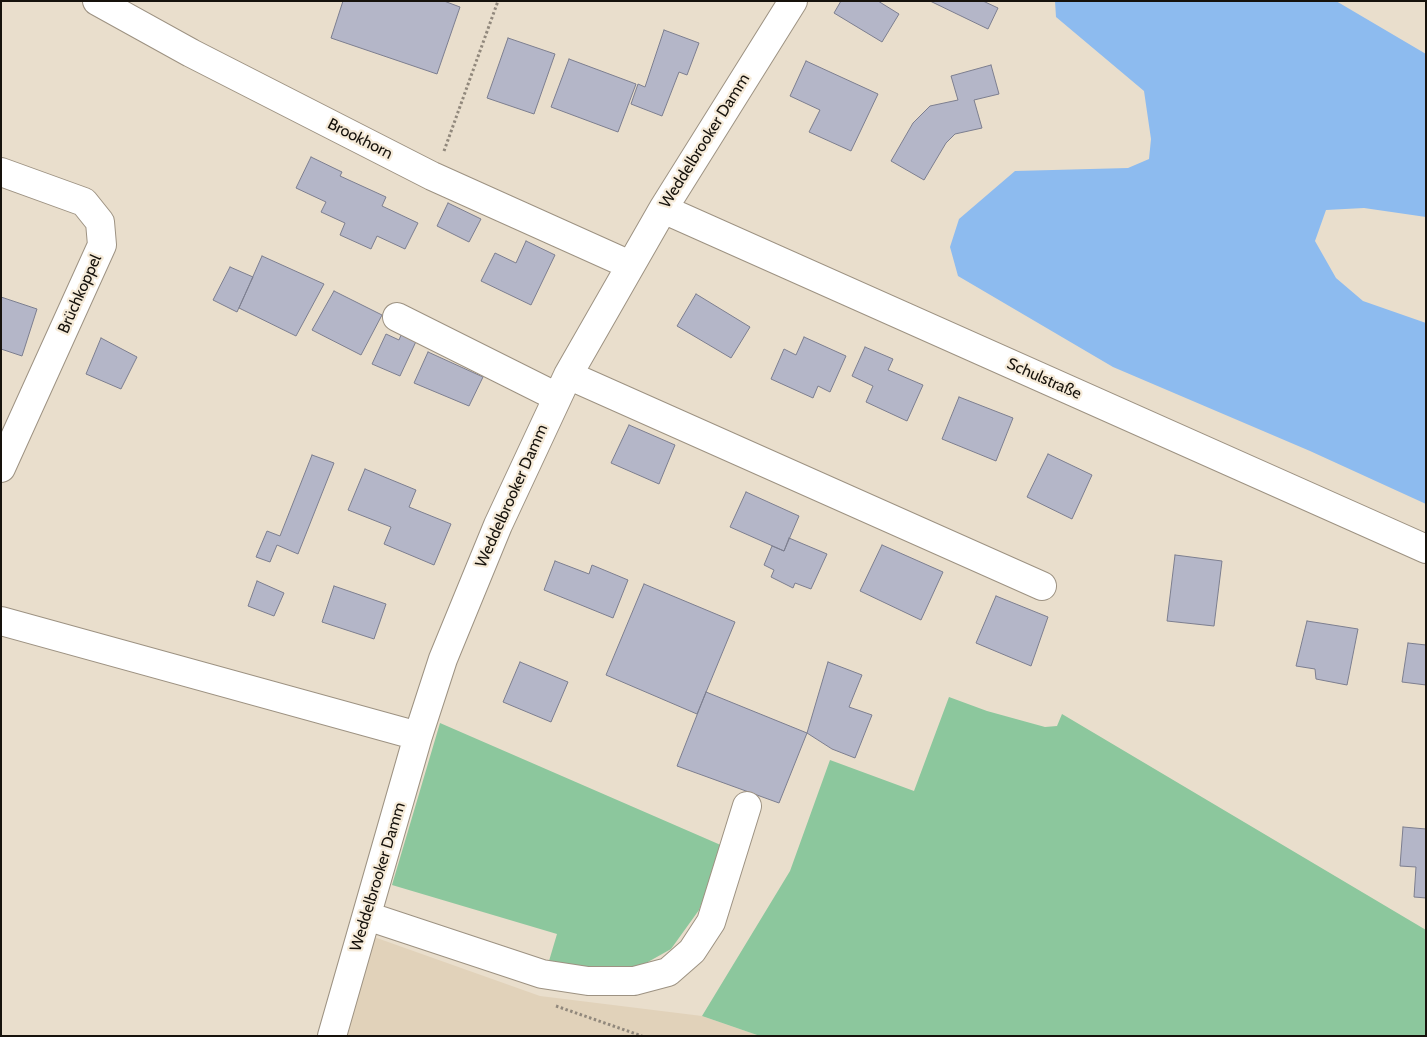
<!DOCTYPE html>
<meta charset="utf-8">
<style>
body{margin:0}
#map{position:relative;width:1427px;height:1037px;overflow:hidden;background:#e9decc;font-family:Cabin,sans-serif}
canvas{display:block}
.frame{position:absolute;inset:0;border:2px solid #16120c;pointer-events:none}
</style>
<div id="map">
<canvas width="1427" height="1037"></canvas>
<div class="frame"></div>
</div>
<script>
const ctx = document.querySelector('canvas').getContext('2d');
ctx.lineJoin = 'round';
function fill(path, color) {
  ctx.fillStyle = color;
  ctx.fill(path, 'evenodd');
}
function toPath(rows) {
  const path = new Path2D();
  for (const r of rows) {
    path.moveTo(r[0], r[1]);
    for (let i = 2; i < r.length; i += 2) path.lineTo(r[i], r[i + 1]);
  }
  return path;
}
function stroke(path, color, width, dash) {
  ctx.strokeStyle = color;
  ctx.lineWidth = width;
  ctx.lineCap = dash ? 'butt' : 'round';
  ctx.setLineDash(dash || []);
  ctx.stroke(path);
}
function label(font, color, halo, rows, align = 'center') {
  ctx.font = font + ' Cabin,sans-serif';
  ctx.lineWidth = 4.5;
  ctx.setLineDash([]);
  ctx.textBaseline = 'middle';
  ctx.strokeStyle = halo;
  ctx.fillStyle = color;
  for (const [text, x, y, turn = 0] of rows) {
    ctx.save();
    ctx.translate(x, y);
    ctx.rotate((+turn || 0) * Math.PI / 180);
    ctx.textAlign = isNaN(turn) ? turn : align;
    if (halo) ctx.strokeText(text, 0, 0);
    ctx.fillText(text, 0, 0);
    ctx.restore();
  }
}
fill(toPath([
 [374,937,540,996,702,1016,760,1036,346,1036]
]), '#e1d2ba');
fill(toPath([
 [949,697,987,711,1045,727,1057,726,1062,714,1426,930,1426,1036,760,1036,702,1016,790,871,830,760,914,791],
 [440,723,723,846,699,910,671,949,639,967,598,972,549,961,557,934,392,885]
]), '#8cc79d');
fill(toPath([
 [1055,1,1336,1,1426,54,1426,217,1364,208,1326,210,1315,241,1336,278,1363,301,1426,323,1426,504,1310,451,1113,367,958,276,950,247,959,219,1015,171,1128,168,1149,159,1151,139,1144,91,1056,17]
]), '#8dbbef');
const building = toPath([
 [343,1,444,1,460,7,437,74,331,38,343,1],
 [841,1,878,1,899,14,882,42,834,13,841,1],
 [930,1,983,1,998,8,988,29,930,1],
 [664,30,699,43,687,75,679,72,662,116,631,104,638,84,645,87,664,30],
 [508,38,555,54,534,114,487,98,508,38],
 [569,59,636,84,618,132,551,107,569,59],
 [806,61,878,94,851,151,809,132,820,110,790,96,806,61],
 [991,65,999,94,974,100,982,128,955,134,946,143,924,180,891,161,913,123,930,106,958,100,951,76,991,65],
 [311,157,342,172,340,176,386,197,382,206,418,223,405,249,377,236,371,249,340,235,345,223,321,212,326,202,296,188,311,157],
 [448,203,481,219,469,242,437,226,448,203],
 [526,241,555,255,531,305,481,281,495,253,516,263,526,241],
 [262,256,324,284,296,336,239,308,262,256],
 [230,267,253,277,237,312,213,300,230,267],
 [334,291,382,315,361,355,312,330,334,291],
 [696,294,750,327,731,358,677,326,696,294],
 [1,297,37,309,22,356,1,349,1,297],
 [404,328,419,335,400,376,372,364,386,334,399,340,404,328],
 [804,337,846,356,830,392,818,386,813,398,771,379,784,349,796,355,804,337],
 [101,338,137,357,121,389,86,374,101,338],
 [865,347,893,359,888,370,923,385,907,421,866,402,873,386,852,376,865,347],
 [428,352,483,377,469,406,414,383,428,352],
 [959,397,1013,418,996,461,942,439,959,397],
 [629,425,675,445,659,484,611,463,629,425],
 [1048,454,1092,475,1072,519,1027,497,1048,454],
 [312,455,334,463,298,554,277,545,270,562,256,557,267,531,280,536,312,455],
 [365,469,416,490,409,507,451,524,434,565,384,544,391,527,348,510,365,469],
 [746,492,799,516,784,551,730,527,746,492],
 [789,538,827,554,811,589,795,583,793,588,771,577,774,570,764,565,772,546,784,551,789,538],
 [882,545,943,572,921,620,860,591,882,545],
 [1175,555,1222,561,1214,626,1167,621,1175,555],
 [555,561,589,574,592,565,628,580,613,618,544,590,555,561],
 [257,581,284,593,274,616,248,606,257,581],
 [644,584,735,622,697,714,606,675,644,584],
 [334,586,386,604,374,639,322,622,334,586],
 [996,596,1048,617,1031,666,976,643,996,596],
 [1307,621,1358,629,1347,685,1316,679,1315,669,1296,666,1307,621],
 [1408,643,1426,645,1426,685,1402,682,1408,643],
 [520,662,568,682,551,722,503,702,520,662],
 [828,662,862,675,849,707,872,715,855,758,832,749,807,733,828,662],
 [706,692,807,733,779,803,677,766,706,692],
 [1403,827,1426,829,1426,898,1414,897,1416,867,1400,866,1403,827]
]);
fill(building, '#b4b6c8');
stroke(building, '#7c7e8f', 1);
const minor = toPath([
 [97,1,191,53,432,176,630,265],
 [1,172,84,202,100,222,102,245,1,468],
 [663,209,1426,549],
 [397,317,557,397],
 [568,375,1042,586],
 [1,621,418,736],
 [367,916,542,974,588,981,634,981,668,972,692,951,711,922,747,806],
 [332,1036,418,736,443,659,498,525,568,375,663,209,793,1]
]);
stroke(minor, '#9d9282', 30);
stroke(toPath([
 [444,151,498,1],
 [556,1006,642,1036]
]), '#91887c', 3, [2.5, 2.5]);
stroke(minor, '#fff', 28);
label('16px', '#16120c', '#f6ebd9', [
 ["Brookhorn",360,139,27],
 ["Weddelbrooker Damm",705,141,-58],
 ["Brüchkoppel",80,294,-66],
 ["Schulstraße",1044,379,24],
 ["Weddelbrooker Damm",512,496,-66],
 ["Weddelbrooker Damm",378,877,-73]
]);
</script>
